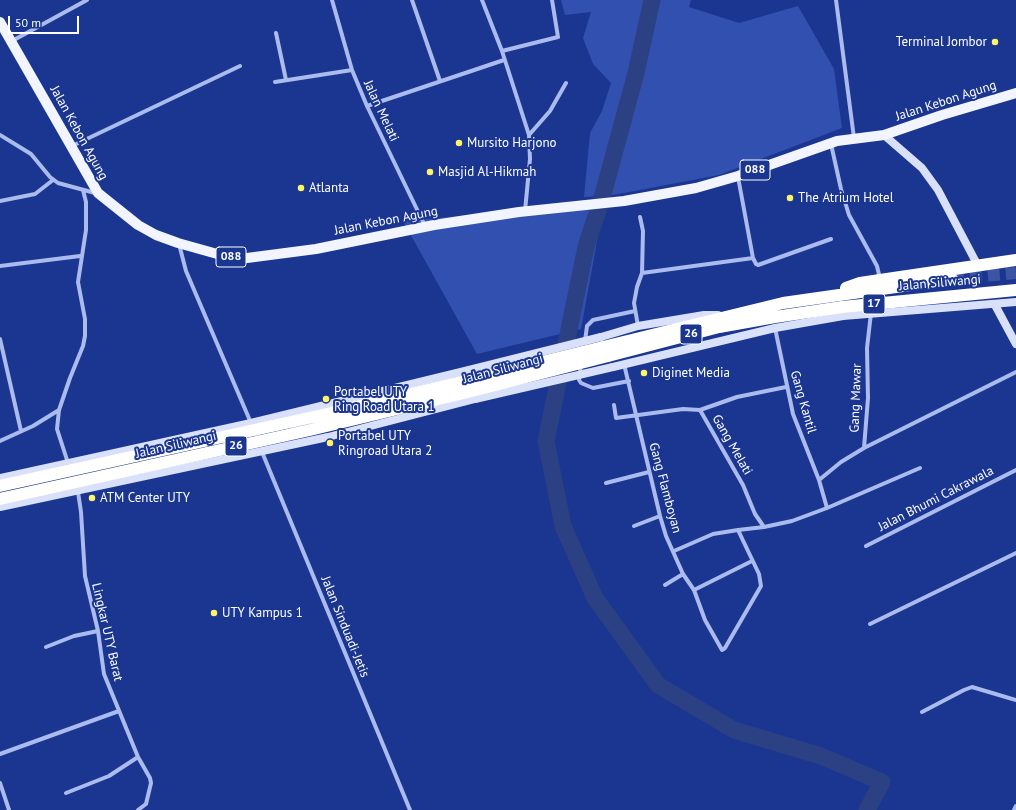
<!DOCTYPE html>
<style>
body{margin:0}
#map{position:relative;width:1016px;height:810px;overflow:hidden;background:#1b3691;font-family:"PT Sans",sans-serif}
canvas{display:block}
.scale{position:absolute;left:8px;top:16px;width:71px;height:18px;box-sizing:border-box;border:2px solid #fff;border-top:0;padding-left:5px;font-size:12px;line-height:14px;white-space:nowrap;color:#fff;-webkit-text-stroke:3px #1b3691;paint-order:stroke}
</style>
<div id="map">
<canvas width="1016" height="810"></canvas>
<div class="scale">50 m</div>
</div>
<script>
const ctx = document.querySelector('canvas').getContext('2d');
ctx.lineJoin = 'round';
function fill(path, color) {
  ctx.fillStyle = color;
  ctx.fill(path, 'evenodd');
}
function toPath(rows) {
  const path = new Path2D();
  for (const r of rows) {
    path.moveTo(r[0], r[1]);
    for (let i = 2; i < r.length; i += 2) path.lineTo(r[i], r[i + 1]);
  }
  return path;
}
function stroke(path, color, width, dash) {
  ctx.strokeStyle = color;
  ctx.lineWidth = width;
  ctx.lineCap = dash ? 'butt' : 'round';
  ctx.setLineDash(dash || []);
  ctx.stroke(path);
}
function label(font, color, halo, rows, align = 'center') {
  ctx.font = font + ' "PT Sans",sans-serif';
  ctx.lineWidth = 4;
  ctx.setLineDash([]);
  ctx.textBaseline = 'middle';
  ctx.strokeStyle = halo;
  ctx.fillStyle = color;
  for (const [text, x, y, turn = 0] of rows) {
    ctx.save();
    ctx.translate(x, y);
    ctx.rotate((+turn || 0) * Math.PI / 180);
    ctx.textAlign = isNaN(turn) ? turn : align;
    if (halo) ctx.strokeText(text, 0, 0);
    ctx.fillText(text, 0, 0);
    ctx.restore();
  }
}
fill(toPath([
 [561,0,691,0,689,7,739,23,798,6,834,69,842,128,719,175,608,196,584,197,590,133,602,111,611,83,593,64,583,38,591,12,565,15],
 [604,203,581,329,477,354,403,221]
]), '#3250b0');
stroke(toPath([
 [652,0,636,73,602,198,586,247,546,441,563,526,595,598,658,685,734,730,821,756,882,782,867,810]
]), '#2c4084', 17);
stroke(toPath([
 [952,279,1016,273]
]), '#3d54a2', 12, [12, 6]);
stroke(toPath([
 [332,0,352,70,367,106,425,226],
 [412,0,440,81],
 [482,0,502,51,529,135,530,159,525,211],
 [836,0,854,138],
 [276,33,286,80],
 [12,41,87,0],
 [502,51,558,37,552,0],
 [275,82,352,70],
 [367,106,504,60],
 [0,135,31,154,50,177,58,183,95,193],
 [529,135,550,111,566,83],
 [831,144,841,189,849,215,877,266,880,279],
 [72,146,240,66],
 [738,177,753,258,756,264,758,265,831,239],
 [0,201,35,194,53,180],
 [640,217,643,231,642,273],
 [179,244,186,271,251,423],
 [0,266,80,256],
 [638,326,634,303,637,287,642,273,753,258],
 [775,328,793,414,819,480],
 [0,339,21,431],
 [585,341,587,326,593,320,635,311],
 [581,364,579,380,581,383,593,388,629,381],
 [624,364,660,516,666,536,683,574,694,590,705,620,722,650,725,648,761,586,759,574,738,530,713,534,674,551],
 [614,405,616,418,683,409,700,410],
 [0,441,33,426,59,410],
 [864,448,1016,372],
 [262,452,410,810],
 [68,463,57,429,59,410,70,378,83,346,85,336,85,319,78,282,86,230,86,202,83,190],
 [606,483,649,472],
 [78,492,81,512,85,576,98,631,104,674,138,757,150,778,151,783,146,804,138,810],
 [827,508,819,480,841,462,864,448,868,398,867,348,871,313],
 [634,526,660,516],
 [764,527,755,514,743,485,700,410,737,397,786,387],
 [738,530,764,527,792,521,827,508,920,468],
 [866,546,1016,470],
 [665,585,683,574],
 [694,590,752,561],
 [870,624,1016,553],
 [46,647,74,636,98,631],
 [922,712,964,690,972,687,1016,700],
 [0,754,119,711],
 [0,783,9,810],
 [66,793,109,776,138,757],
 [1014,810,1016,806]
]), '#abbbee', 4);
stroke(toPath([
 [884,135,922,168,938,190,977,264],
 [995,305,1016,344],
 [601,337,638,326,704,315,718,315],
 [613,367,775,328,843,316,1016,302],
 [0,478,251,423,469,370],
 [0,507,328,437,475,399]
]), '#d8e0fa', 8);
stroke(toPath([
 [0,22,98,193,138,225,156,235,178,243,228,257,247,258,316,249,434,225,519,212,624,201,696,188,738,176,837,141,884,135,942,115,1016,93]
]), '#f2f5ff', 10);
stroke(toPath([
 [846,288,860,283,880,280,1016,260],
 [603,347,783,303,952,279],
 [608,356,719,327,775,317,842,307,1016,290],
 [0,486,327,414,469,380],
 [0,499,310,430,472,391]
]), '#fff', 12);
stroke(toPath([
 [469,370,601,337],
 [475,399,613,367]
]), '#d8e0fa', 8);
stroke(toPath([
 [469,380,603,347],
 [472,391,608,356]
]), '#fff', 12);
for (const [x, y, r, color] of [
 [995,42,4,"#fff468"],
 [459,143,4,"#fff468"],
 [430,172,4,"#fff468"],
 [301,188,4,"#fff468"],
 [790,198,4,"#fff468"],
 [644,373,4,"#fff468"],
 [326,399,4,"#fff468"],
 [330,443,4,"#fff468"],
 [92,498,4,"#fff468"],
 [214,613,4,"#fff468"]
]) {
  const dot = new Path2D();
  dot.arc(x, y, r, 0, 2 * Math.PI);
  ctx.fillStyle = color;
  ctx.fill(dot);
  stroke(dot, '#1b3691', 1.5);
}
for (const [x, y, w] of [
 [755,170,30],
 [231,257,30],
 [874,304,22],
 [691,334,22],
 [236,446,22]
]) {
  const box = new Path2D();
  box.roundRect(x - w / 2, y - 10, w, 20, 3);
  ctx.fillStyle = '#1b3691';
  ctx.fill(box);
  stroke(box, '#fff', 1);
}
label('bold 12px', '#fff', null, [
 ["088",755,170],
 ["088",231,257],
 ["17",874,304],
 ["26",691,334],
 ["26",236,446]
]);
label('13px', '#fff', '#1b3691', [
 ["Terminal Jombor",987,42,"right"],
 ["Mursito Harjono",467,143],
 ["Masjid Al-Hikmah",438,172],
 ["Atlanta",309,188],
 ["The Atrium Hotel",798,198],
 ["Diginet Media",652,373],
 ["Portabel UTY",334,392],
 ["Ring Road Utara 1",334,407],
 ["Portabel UTY",338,436],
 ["Ringroad Utara 2",338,451],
 ["ATM Center UTY",100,498],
 ["UTY Kampus 1",222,613]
], 'left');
label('13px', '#fff', '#1b3691', [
 ["Jalan Kebon Agung",946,101,-18],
 ["Jalan Melati",381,111,65],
 ["Jalan Kebon Agung",79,133,61],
 ["Jalan Kebon Agung",386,221,-11],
 ["Jalan Siliwangi",940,283,-5],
 ["Jalan Siliwangi",503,369,-15],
 ["Gang Mawar",856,398,-88],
 ["Gang Kantil",803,402,74],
 ["Jalan Siliwangi",176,445,-13],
 ["Gang Melati",732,445,60],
 ["Gang Flamboyan",665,488,75],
 ["Jalan Bhumi Cakrawala",936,499,-27],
 ["Jalan Sinduadi-Jetis",345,627,68],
 ["Lingkar UTY Barat",107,632,77]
]);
</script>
